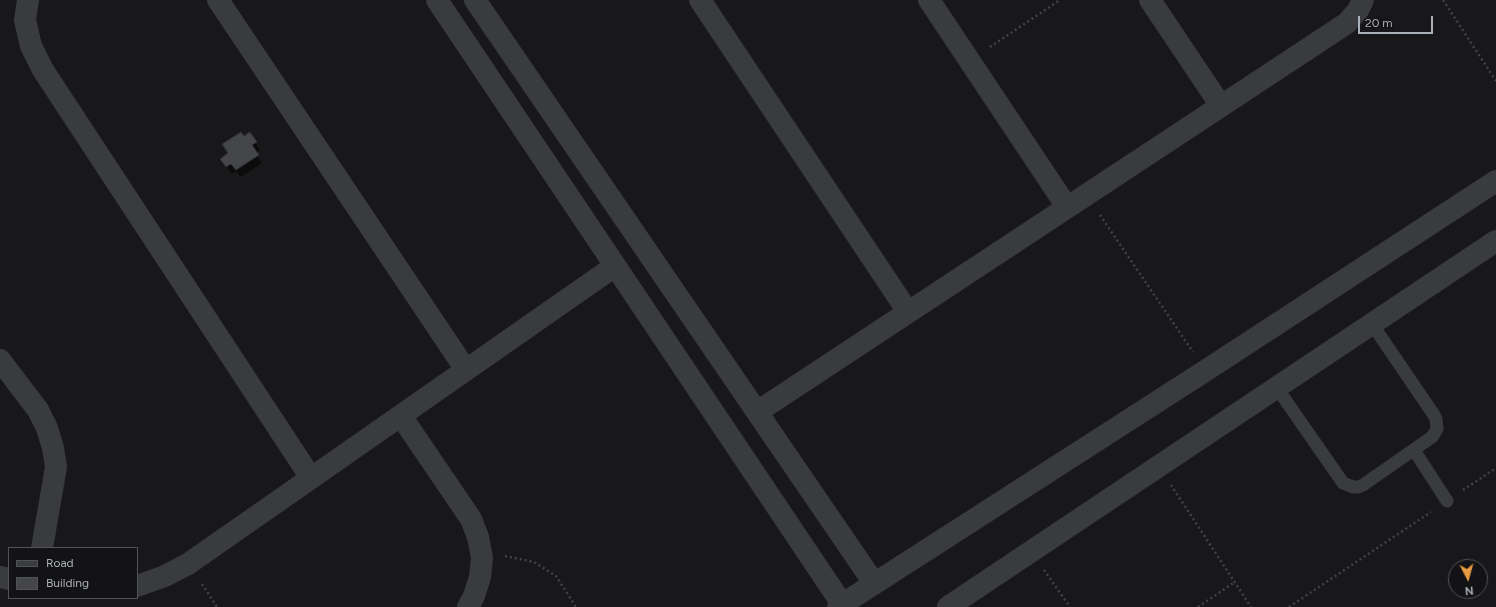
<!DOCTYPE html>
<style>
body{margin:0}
#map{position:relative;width:1496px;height:607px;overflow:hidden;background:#18181a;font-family:Figtree,sans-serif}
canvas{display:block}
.legend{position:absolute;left:8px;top:547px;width:130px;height:52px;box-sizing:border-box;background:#131315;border:1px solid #505257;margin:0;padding:5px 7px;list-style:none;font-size:12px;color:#abb1b9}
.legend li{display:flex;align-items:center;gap:8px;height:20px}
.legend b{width:20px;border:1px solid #505257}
.north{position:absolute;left:1448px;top:559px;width:40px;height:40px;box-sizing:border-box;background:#131315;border:1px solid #505257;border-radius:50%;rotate:174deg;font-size:11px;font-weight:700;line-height:16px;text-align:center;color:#abb1b9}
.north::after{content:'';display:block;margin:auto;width:14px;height:18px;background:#e99c41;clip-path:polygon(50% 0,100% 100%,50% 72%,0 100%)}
.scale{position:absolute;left:1358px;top:16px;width:75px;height:18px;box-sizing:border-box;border:2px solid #abb1b9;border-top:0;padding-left:5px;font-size:12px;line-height:14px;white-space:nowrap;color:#abb1b9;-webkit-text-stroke:3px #131315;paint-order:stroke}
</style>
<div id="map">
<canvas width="1496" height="607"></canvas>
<ul class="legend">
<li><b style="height:5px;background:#393b3f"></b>Road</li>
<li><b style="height:11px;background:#45464a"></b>Building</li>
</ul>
<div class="north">N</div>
<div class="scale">20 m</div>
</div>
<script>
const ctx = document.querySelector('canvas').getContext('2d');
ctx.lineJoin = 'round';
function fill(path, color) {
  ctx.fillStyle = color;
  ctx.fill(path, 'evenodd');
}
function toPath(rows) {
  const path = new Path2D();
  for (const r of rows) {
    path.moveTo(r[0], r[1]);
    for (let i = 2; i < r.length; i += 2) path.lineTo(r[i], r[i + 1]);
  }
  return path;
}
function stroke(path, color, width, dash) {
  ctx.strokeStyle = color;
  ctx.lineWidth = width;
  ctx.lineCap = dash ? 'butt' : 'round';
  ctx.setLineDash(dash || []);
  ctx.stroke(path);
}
fill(toPath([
 [250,134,260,150,256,153,262,163,241,177,236,171,231,174,226,166,229,154,243,138]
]), '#0007');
const building = toPath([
 [241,132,244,136,250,132,257,142,252,145,259,155,236,170,231,164,226,167,220,159,228,153,222,144,241,132]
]);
fill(building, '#45464a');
stroke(building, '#323236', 1);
stroke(toPath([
 [1443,0,1496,81],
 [990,47,1060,0],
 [1100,215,1193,352],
 [1171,485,1251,607],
 [1463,490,1496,468],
 [505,556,534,562,556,576,576,607],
 [1044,570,1070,607],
 [202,584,217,607],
 [1198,607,1235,582],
 [1289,607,1431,512]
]), '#3f4246', 2.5, [2, 3]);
stroke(toPath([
 [1277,388,1343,483,1353,487,1358,487,1363,485,1432,437,1437,429,1436,419,1434,415,1372,324],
 [1414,450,1447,501]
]), '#393b3f', 13);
stroke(toPath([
 [28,0,25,20,31,46,43,70,311,478],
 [218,0,466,370],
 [437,0,842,604],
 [475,0,874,583],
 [700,0,908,312],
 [929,0,1067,207],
 [1150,0,1221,106],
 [0,360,38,410,47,428,53,448,56,467,42,548],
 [757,412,1347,23,1358,10,1363,0],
 [401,416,471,519,478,537,482,558,480,577,474,596,468,607],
 [0,577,9,579],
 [137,586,165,576,188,564,615,266],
 [838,607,1205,371,1496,181],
 [948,607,1496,241]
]), '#393b3f', 22);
</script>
